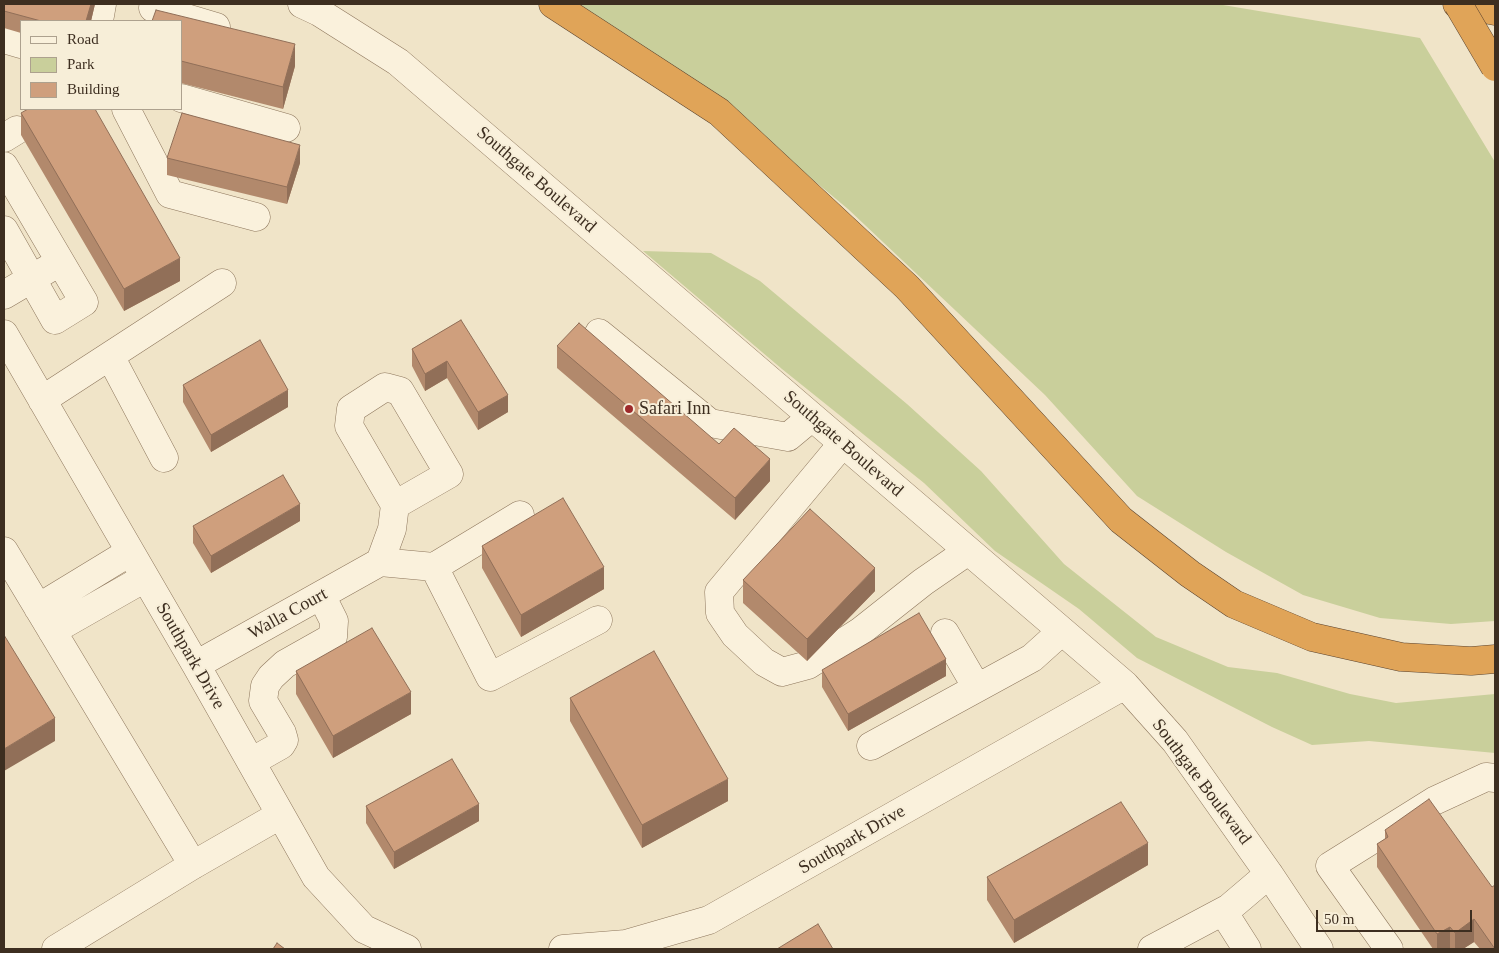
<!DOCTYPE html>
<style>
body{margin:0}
#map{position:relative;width:1499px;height:953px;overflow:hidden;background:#f0e4c8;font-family:Georgia,serif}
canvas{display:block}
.frame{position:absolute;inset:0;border:5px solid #3d2e20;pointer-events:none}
.legend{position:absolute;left:20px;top:20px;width:162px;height:90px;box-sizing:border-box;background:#f7eed8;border:1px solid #ada18e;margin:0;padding:6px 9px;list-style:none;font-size:15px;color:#3d2e20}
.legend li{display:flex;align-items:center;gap:10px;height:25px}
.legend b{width:25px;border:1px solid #ada18e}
.scale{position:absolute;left:1316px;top:910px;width:156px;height:22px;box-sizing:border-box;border:2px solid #3d2e20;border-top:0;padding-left:6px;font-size:15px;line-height:18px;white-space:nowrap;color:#3d2e20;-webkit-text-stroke:4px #f7eed8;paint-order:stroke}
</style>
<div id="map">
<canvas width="1499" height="953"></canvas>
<div class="frame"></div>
<ul class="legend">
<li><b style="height:6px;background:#faf1dc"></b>Road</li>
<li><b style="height:14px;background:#c9cf9b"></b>Park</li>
<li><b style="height:14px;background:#cf9f7d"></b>Building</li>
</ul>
<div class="scale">50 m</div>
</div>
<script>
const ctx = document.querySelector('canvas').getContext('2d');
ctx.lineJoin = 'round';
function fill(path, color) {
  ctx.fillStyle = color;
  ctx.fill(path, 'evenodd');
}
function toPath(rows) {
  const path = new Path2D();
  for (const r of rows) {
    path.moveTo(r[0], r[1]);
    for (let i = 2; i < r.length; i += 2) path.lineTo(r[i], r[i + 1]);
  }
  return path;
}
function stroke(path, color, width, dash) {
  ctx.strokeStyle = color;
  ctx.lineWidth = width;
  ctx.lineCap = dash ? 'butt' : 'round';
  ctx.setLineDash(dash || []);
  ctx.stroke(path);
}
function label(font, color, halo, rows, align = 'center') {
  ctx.font = font + ' Georgia,serif';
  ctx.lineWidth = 4;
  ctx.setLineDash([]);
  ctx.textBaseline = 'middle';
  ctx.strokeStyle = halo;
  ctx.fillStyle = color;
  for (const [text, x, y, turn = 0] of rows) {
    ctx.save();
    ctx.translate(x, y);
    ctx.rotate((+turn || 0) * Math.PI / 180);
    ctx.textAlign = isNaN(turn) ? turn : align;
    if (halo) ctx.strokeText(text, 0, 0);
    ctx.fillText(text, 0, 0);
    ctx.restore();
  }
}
fill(toPath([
 [573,4,1217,4,1420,38,1495,162,1495,621,1451,624,1380,618,1303,595,1226,552,1137,496,1045,395,848,209,697,83],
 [643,251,711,253,760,281,907,404,981,471,1064,564,1156,637,1228,667,1277,673,1350,694,1396,703,1495,694,1495,753,1369,741,1312,745,1272,727,1137,658,1079,609,995,551,924,483,782,369]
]), '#c9cf9b');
const minor = toPath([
 [302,4,319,12,398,62,1125,685,1175,741,1269,874,1319,949],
 [153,8,216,27],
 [99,21,102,4],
 [4,39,21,44],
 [181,98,286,128],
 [126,109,170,194,256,217],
 [4,138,17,130],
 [4,166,84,302,55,320,4,230],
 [4,295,48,269],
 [599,333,710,423,788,437,812,417],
 [4,334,196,665,316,877,364,929,407,949],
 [110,356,164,458],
 [42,400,222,283],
 [843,443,719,592,720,613,735,635,764,662,782,672,808,665,861,631,923,582,968,551],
 [4,551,193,865],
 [380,562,392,529,395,505,449,474,400,391,385,387,351,409,349,426,395,505],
 [380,562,434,567,490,677,598,620],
 [434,567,520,515],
 [38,608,130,552],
 [52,631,145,578],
 [945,633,977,688],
 [196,665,380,562],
 [871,746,1032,658,1062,631],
 [251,762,281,745,284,740,282,733,263,701,265,686,271,677,285,664,333,637,334,621,321,595],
 [56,949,193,865,280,815],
 [563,949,626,944,709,920,1125,685],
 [1152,949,1229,908],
 [1247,949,1226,916,1229,908,1269,874],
 [1389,949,1330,866,1434,801,1486,777,1495,778]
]);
const highway = toPath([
 [553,4,719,112,907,287,1121,520,1190,574,1234,604,1312,637,1401,657,1471,661,1495,659],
 [1457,4,1495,11]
]);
stroke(minor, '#8d765c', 29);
stroke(highway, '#5b4430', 29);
stroke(minor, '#faf1dc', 28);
stroke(highway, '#e0a458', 28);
const highwayBridge = toPath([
 [1458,4,1495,67]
]);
stroke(highwayBridge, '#5b4430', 29, []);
stroke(highwayBridge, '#e0a458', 28);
fill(toPath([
 [4,4,95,4,91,21,21,21,21,33,4,28],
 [181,21,295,66,283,109,181,83],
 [21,113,180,281,124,311,21,135],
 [167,158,300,163,287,204,167,175],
 [461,320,508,412,478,430,447,378,425,391,412,366,412,349],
 [557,346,770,481,735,520,557,368],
 [183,385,288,407,211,452,183,402],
 [300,521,211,573,193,543,193,526],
 [482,546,604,589,521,637,482,568],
 [743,580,875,591,807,661,743,603],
 [822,670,946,676,848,731,822,687],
 [296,671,411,714,333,758,296,694],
 [570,698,728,801,642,848,570,721],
 [366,806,479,821,394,869,366,823],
 [1385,830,1492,887,1495,949,1480,949,1474,942,1463,949,1433,949,1377,867,1377,844,1385,839],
 [1148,865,1014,943,987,900,987,877]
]), '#b2896c');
fill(toPath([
 [91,4,95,4,91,21,86,21],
 [295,44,295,66,283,109,283,87],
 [300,145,300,163,287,204,287,187],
 [180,258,180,281,124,311,124,289],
 [447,361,447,378,425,391,425,374],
 [288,390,288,407,211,452,211,435],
 [508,395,508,412,478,430,478,412],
 [770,459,770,481,735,520,735,498],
 [300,504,300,521,211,573,211,556],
 [604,567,604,589,521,637,521,615],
 [875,568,875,591,807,661,807,639],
 [946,659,946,676,848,731,848,714],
 [411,692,411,714,333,758,333,736],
 [55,718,55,741,4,771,4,749],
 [728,779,728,801,642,848,642,825],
 [479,804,479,821,394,869,394,852],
 [1148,843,1148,865,1014,943,1014,920],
 [1474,919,1474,942,1463,949,1455,949,1455,933],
 [1450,927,1450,949,1437,949,1437,934]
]), '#916f58');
const building = toPath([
 [4,4,91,4,86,21,41,21,4,11,4,4],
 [156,10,295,44,283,87,181,61,181,21,152,21,156,10],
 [28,109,95,109,180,258,124,289,21,113,28,109],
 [182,113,300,145,287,187,167,158,182,113],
 [461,320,508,395,478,412,447,361,425,374,412,349,461,320],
 [579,323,719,444,734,428,770,459,735,498,557,346,579,323],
 [260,340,288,390,211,435,183,385,260,340],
 [283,475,300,504,211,556,193,526,283,475],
 [563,498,604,567,521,615,482,546,563,498],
 [810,509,875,568,807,639,743,580,810,509],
 [919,613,946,659,848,714,822,670,919,613],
 [372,628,411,692,333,736,296,671,372,628],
 [4,635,55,718,4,749,4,635],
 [654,651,728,779,642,825,570,698,654,651],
 [452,759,479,804,394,852,366,806,452,759],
 [1429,799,1492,887,1495,885,1495,949,1474,919,1455,933,1450,927,1437,934,1377,844,1388,837,1385,830,1429,799],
 [1121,802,1148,843,1014,920,987,877,1121,802],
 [818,924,833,949,777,949,818,924],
 [277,943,285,949,273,949,277,943]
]);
fill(building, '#cf9f7d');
stroke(building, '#916f58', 1);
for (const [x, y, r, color] of [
 [629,409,5,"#9e2a2b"]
]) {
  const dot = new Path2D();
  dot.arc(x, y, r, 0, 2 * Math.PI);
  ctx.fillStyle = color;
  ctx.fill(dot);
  stroke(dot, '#f7eed8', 2);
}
label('18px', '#3d2e20', '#f7eed8', [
 ["Southgate Boulevard",536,180,41],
 ["Southgate Boulevard",843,444,41],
 ["Walla Court",288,614,-29],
 ["Southpark Drive",190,656,60],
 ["Southgate Boulevard",1201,782,53],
 ["Southpark Drive",852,840,-30]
]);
label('18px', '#3d2e20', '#f7eed8', [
 ["Safari Inn",639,409]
], 'left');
</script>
